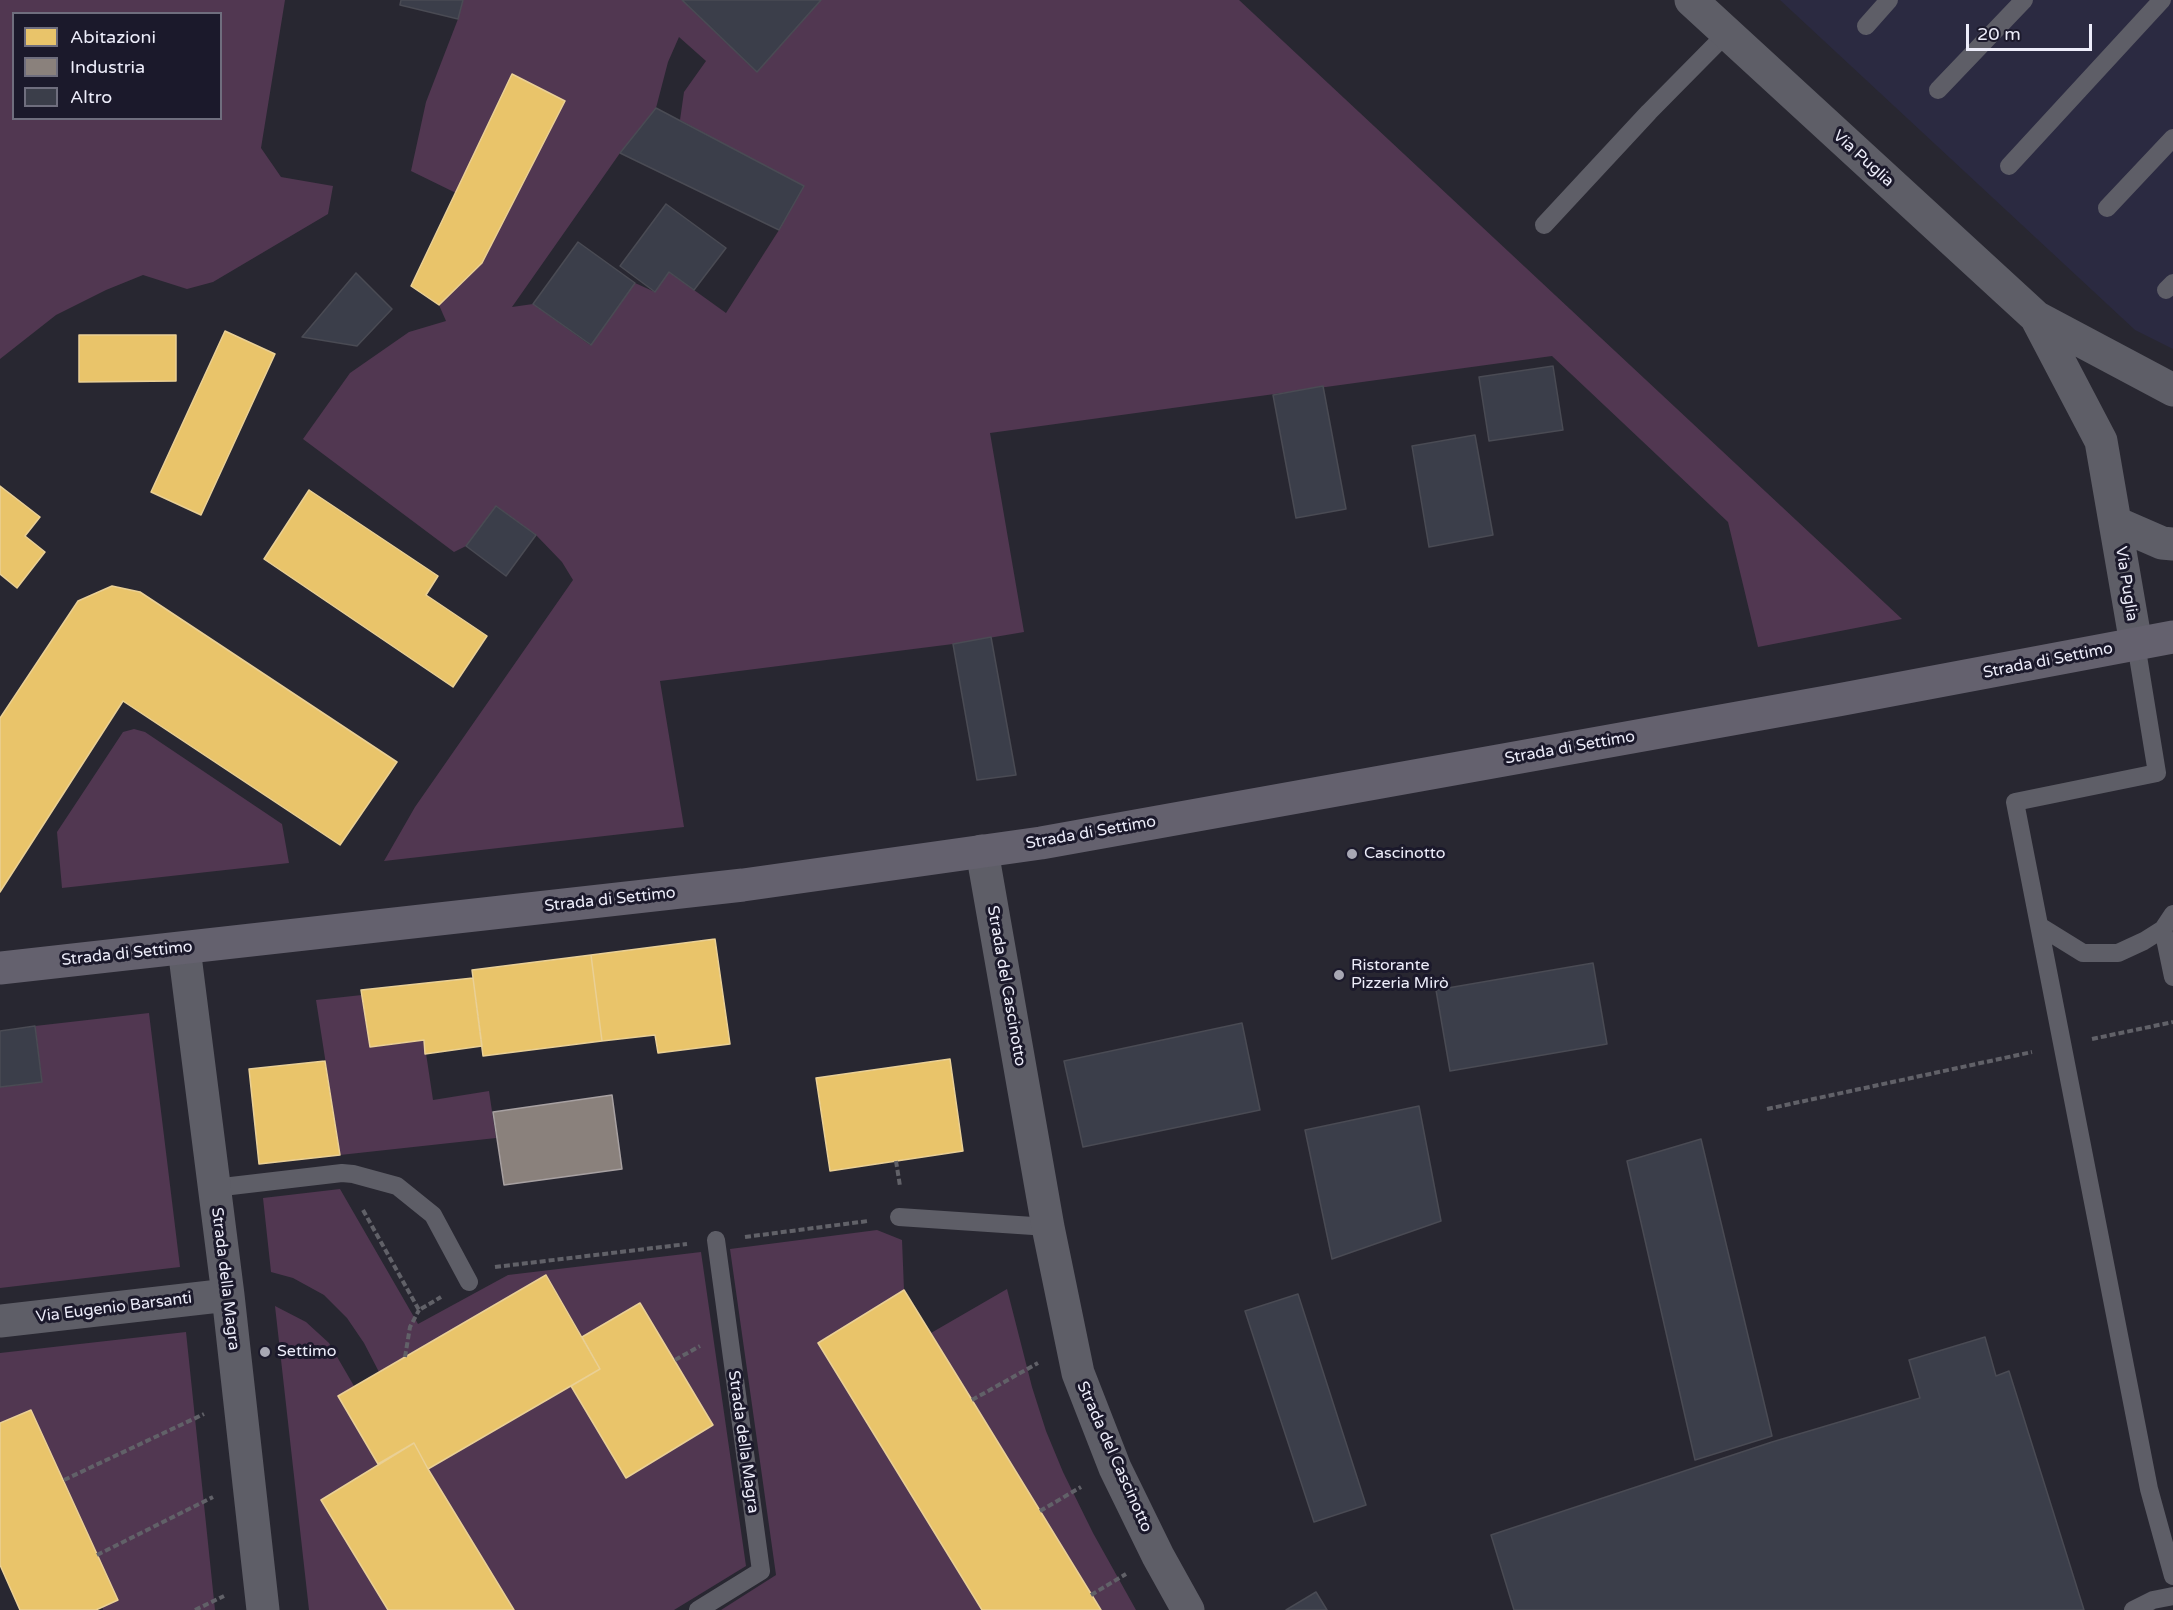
<!DOCTYPE html>
<meta charset="utf-8">
<style>
body{margin:0}
#map{position:relative;width:2173px;height:1610px;overflow:hidden;background:#282731;font-family:"Varela Round",sans-serif}
canvas{display:block}
.legend{position:absolute;left:12px;top:12px;width:210px;height:108px;box-sizing:border-box;background:#1b192b;border:2px solid #6f6e7e;margin:0;padding:8px 10px;list-style:none;font-size:18px;color:#ededfa}
.legend li{display:flex;align-items:center;gap:12px;height:30px}
.legend b{width:30px;border:2px solid #6f6e7e}
.scale{position:absolute;left:1966px;top:24px;width:126px;height:27px;box-sizing:border-box;border:3px solid #ededfa;border-top:0;padding-left:8px;font-size:18px;line-height:21px;white-space:nowrap;color:#ededfa;-webkit-text-stroke:4px #1b192b;paint-order:stroke}
</style>
<div id="map">
<canvas width="2173" height="1610"></canvas>
<ul class="legend">
<li><b style="height:16px;background:#e9c46a"></b>Abitazioni</li>
<li><b style="height:16px;background:#8a817c"></b>Industria</li>
<li><b style="height:16px;background:#3b3e4a"></b>Altro</li>
</ul>
<div class="scale">20 m</div>
</div>
<script>
const ctx = document.querySelector('canvas').getContext('2d');
ctx.lineJoin = 'round';
function fill(path, color) {
  ctx.fillStyle = color;
  ctx.fill(path, 'evenodd');
}
function toPath(rows) {
  const path = new Path2D();
  for (const r of rows) {
    path.moveTo(r[0], r[1]);
    for (let i = 2; i < r.length; i += 2) path.lineTo(r[i], r[i + 1]);
  }
  return path;
}
function stroke(path, color, width, dash) {
  ctx.strokeStyle = color;
  ctx.lineWidth = width;
  ctx.lineCap = dash ? 'butt' : 'round';
  ctx.setLineDash(dash || []);
  ctx.stroke(path);
}
function label(font, color, halo, rows, align = 'center') {
  ctx.font = font + ' "Varela Round",sans-serif';
  ctx.lineWidth = 6;
  ctx.setLineDash([]);
  ctx.textBaseline = 'middle';
  ctx.strokeStyle = halo;
  ctx.fillStyle = color;
  for (const [text, x, y, turn = 0] of rows) {
    ctx.save();
    ctx.translate(x, y);
    ctx.rotate((+turn || 0) * Math.PI / 180);
    ctx.textAlign = isNaN(turn) ? turn : align;
    if (halo) ctx.strokeText(text, 0, 0);
    ctx.fillText(text, 0, 0);
    ctx.restore();
  }
}
fill(toPath([
 [1780,0,2173,0,2173,349,2135,330]
]), '#2b2a41');
fill(toPath([
 [0,0,285,0,261,148,281,177,333,186,328,214,213,282,187,289,143,275,106,290,56,315,0,359],
 [14,14,220,14,220,118,14,118],
 [463,0,682,0,757,72,821,0,1239,0,1902,619,1758,647,1728,522,1552,356,990,433,1024,632,953,644,660,681,684,827,384,861,415,807,573,580,562,562,536,535,496,506,466,546,454,552,303,439,350,373,409,332,446,321,439,305,482,263,565,101,513,75,456,193,411,171,426,102,458,19],
 [679,37,706,61,684,92,680,120,803,187,779,230,726,313,669,272,655,292,635,283,590,345,533,304,512,307,620,153,656,108,668,62],
 [134,729,145,732,282,824,289,863,62,888,57,832,123,732],
 [362,995,372,1047,424,1040,433,1100,489,1091,496,1138,340,1155,316,1000],
 [149,1013,180,1267,0,1288,0,1087,42,1082,35,1026],
 [340,1189,418,1324,508,1275,701,1252,746,1566,674,1610,514,1610,428,1469,571,1386,626,1478,713,1425,640,1303,582,1337,546,1275,379,1372,364,1343,347,1318,324,1295,293,1278,271,1272,263,1198],
 [877,1230,902,1240,904,1290,818,1343,982,1610,721,1610,776,1575,730,1249],
 [1007,1289,1032,1387,1046,1431,1063,1472,1093,1533,1136,1610,1101,1610,931,1333],
 [275,1306,306,1322,329,1343,354,1386,338,1396,378,1464,321,1500,388,1610,309,1610],
 [186,1332,215,1610,103,1610,102,1607,117,1600,31,1410,0,1423,0,1353]
]), '#513751');
const homes = toPath([
 [512,74,565,101,482,263,439,305,411,286,512,74],
 [225,331,275,354,201,515,151,492,225,331],
 [79,335,176,335,176,381,79,382,79,335],
 [0,486,40,517,25,536,45,552,17,588,0,574,0,486],
 [309,490,438,576,426,595,487,636,453,687,264,559,309,490],
 [112,586,140,592,397,762,340,845,123,701,0,892,0,718,78,601,112,586],
 [715,939,730,1044,658,1053,655,1035,602,1041,591,955,715,939],
 [591,955,602,1041,483,1056,472,970,591,955],
 [473,978,482,1046,425,1054,424,1040,370,1047,361,990,473,978],
 [950,1059,963,1151,830,1171,816,1078,950,1059],
 [325,1061,340,1155,259,1164,249,1069,325,1061],
 [546,1275,600,1369,428,1469,414,1443,378,1464,338,1396,546,1275],
 [904,1290,972,1400,1101,1610,982,1610,818,1343,904,1290],
 [640,1303,713,1425,626,1478,571,1386,600,1369,582,1337,640,1303],
 [31,1410,118,1600,96,1610,20,1610,0,1565,0,1423,31,1410],
 [414,1443,428,1469,514,1610,388,1610,321,1500,414,1443]
]);
fill(homes, '#e9c46a');
stroke(homes, '#ead095', 1.5);
const industry = toPath([
 [612,1095,622,1169,504,1185,493,1112,612,1095]
]);
fill(industry, '#8a817c');
stroke(industry, '#a8a1a2', 1.5);
const building = toPath([
 [401,0,463,0,458,19,400,5,401,0],
 [682,0,821,0,757,72,682,0],
 [656,108,804,186,779,230,620,153,656,108],
 [666,204,726,248,694,290,669,272,655,292,620,266,666,204],
 [578,242,635,283,591,345,533,304,578,242],
 [356,273,392,309,357,346,302,337,356,273],
 [1553,366,1563,430,1489,441,1479,377,1553,366],
 [1323,386,1346,509,1296,518,1273,395,1323,386],
 [1475,435,1493,535,1429,547,1412,446,1475,435],
 [496,506,536,535,506,576,466,546,496,506],
 [991,637,1016,775,977,780,953,644,991,637],
 [1593,963,1607,1044,1450,1071,1436,990,1593,963],
 [1242,1023,1260,1110,1083,1147,1064,1061,1242,1023],
 [35,1026,42,1082,0,1087,0,1031,35,1026],
 [1419,1106,1441,1221,1332,1259,1305,1130,1419,1106],
 [1701,1139,1772,1436,1695,1460,1627,1161,1701,1139],
 [1298,1294,1366,1505,1314,1522,1245,1311,1298,1294],
 [1985,1337,1996,1376,2009,1371,2084,1610,1514,1610,1491,1535,1772,1442,1920,1398,1909,1360,1985,1337],
 [1316,1592,1327,1610,1286,1610,1316,1592]
]);
fill(building, '#3b3e4a');
stroke(building, '#4a4b54', 1.5);
stroke(toPath([
 [2092,1039,2173,1022],
 [1767,1109,2032,1052],
 [896,1161,900,1186],
 [363,1210,419,1310,441,1297],
 [745,1237,868,1221],
 [495,1267,687,1244],
 [405,1357,410,1327,419,1310],
 [675,1360,700,1346],
 [972,1400,1038,1363],
 [64,1480,204,1414],
 [1040,1511,1081,1487],
 [97,1555,213,1497],
 [1091,1595,1126,1574],
 [195,1610,224,1596]
]), '#616168', 4, [6, 3]);
stroke(toPath([
 [1866,26,1889,0],
 [1938,90,2024,0],
 [2009,166,2162,0],
 [2107,208,2173,138],
 [1544,225,1649,112,1726,34],
 [2166,290,2173,283],
 [2136,644,2157,773,2015,802,2149,1489,2173,1576],
 [2173,914,2163,929,2173,977],
 [2041,927,2083,953,2118,953,2144,941,2163,929],
 [214,1188,342,1173,353,1174,397,1186,433,1215,469,1282],
 [899,1217,1048,1227],
 [698,1610,761,1571,716,1240],
 [2133,1610,2153,1600,2173,1596]
]), '#5e5e67', 18);
stroke(toPath([
 [1691,0,2036,317,2173,390],
 [2036,317,2101,441,2136,644],
 [2116,523,2162,543,2173,544],
 [982,851,1048,1227,1078,1373,1115,1468,1158,1556,1188,1610],
 [184,948,228,1295,263,1610],
 [0,1321,228,1295]
]), '#5e5e67', 33);
stroke(toPath([
 [0,968,743,885,1041,843,1838,700,2173,637]
]), '#64616e', 33);
for (const [x, y, r, color] of [
 [1352,854,6,"#a8a8b4"],
 [1339,975,6,"#a8a8b4"],
 [265,1352,6,"#a8a8b4"]
]) {
  const dot = new Path2D();
  dot.arc(x, y, r, 0, 2 * Math.PI);
  ctx.fillStyle = color;
  ctx.fill(dot);
  stroke(dot, '#1b192b', 2);
}
label('16px', '#ededfa', '#1b192b', [
 ["Via Puglia",1863,159,42],
 ["Via Puglia",2126,584,81],
 ["Strada di Settimo",2048,661,-11],
 ["Strada di Settimo",1570,748,-10],
 ["Strada di Settimo",1091,833,-10],
 ["Strada di Settimo",610,900,-6],
 ["Strada di Settimo",127,954,-6],
 ["Strada del Cascinotto",1006,986,80],
 ["Strada della Magra",225,1279,83],
 ["Via Eugenio Barsanti",114,1308,-7],
 ["Strada della Magra",743,1442,82],
 ["Strada del Cascinotto",1114,1457,66]
]);
label('16px', '#ededfa', '#1b192b', [
 ["Cascinotto",1364,854],
 ["Ristorante",1351,966],
 ["Pizzeria Mirò",1351,984],
 ["Settimo",277,1352]
], 'left');
</script>
